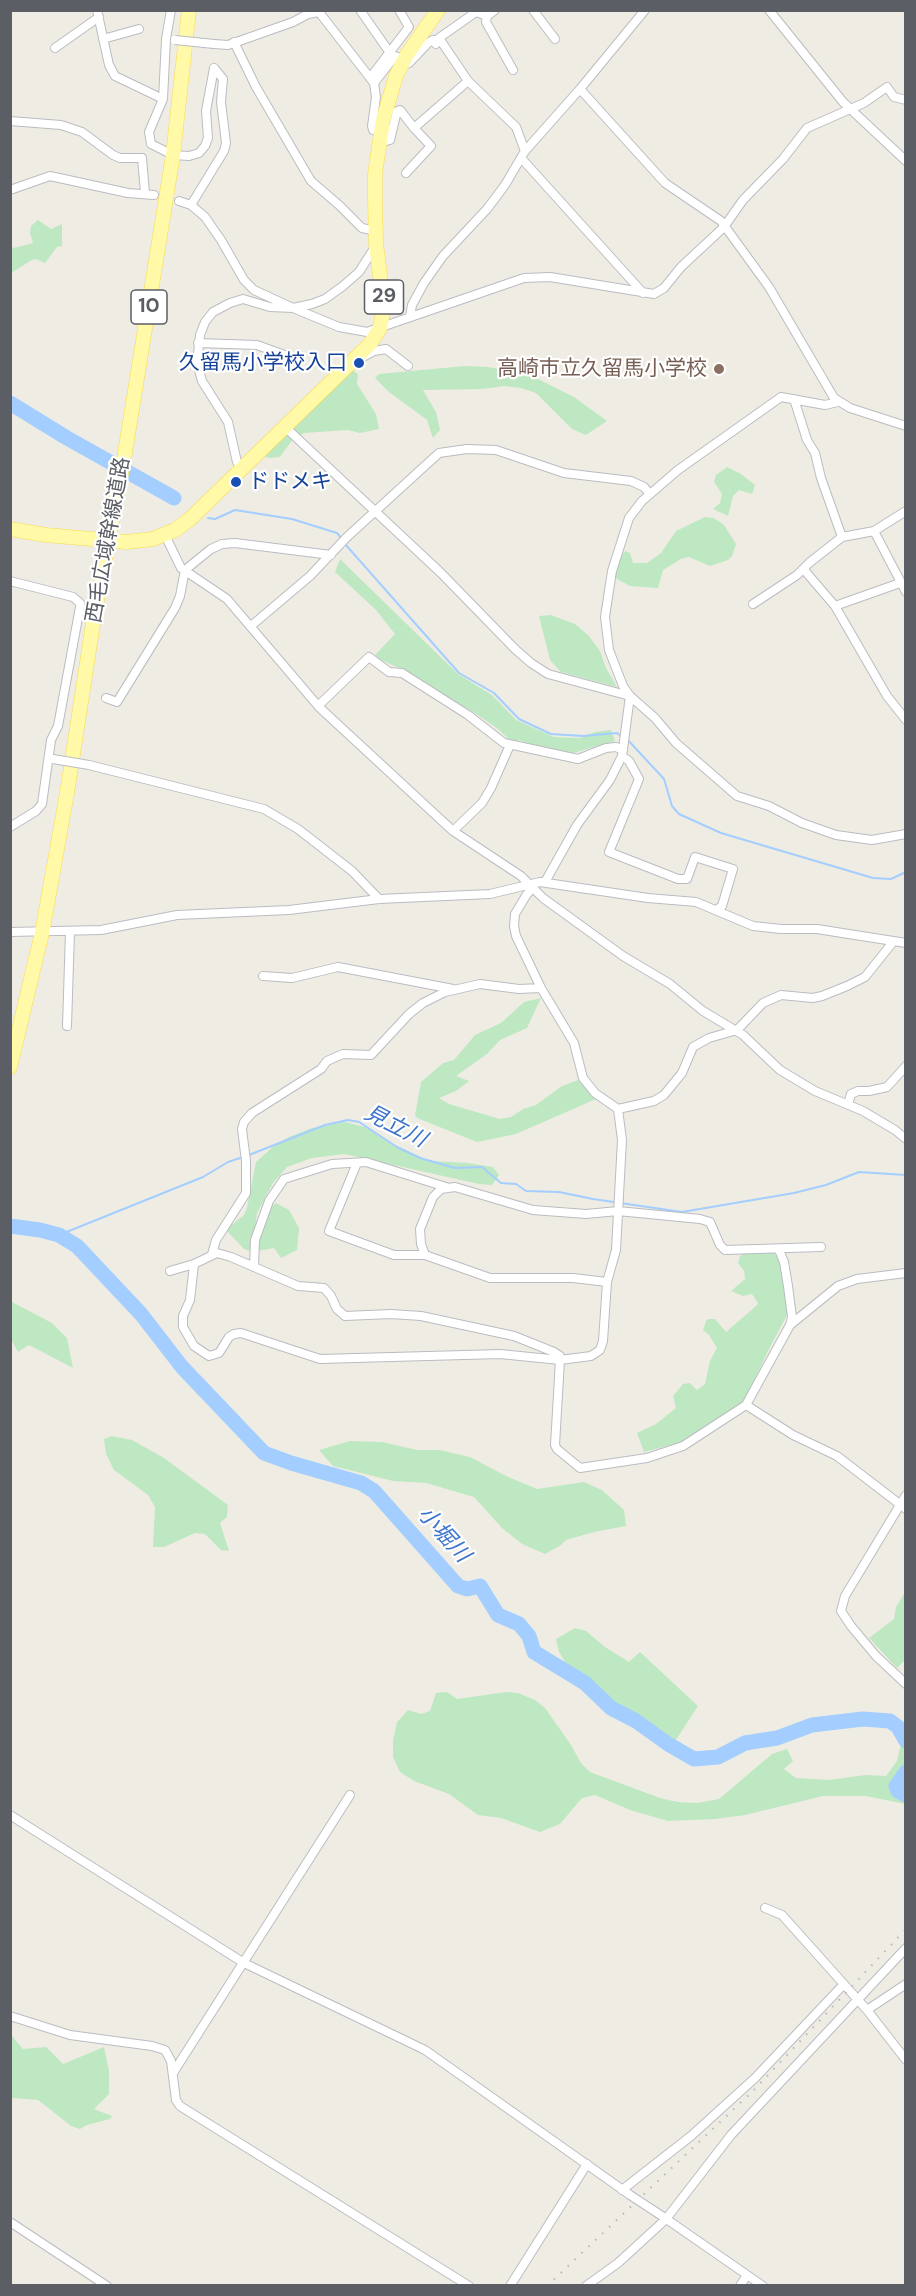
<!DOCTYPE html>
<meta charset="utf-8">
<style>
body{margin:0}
#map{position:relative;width:916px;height:2296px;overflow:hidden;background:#efede3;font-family:"DM Sans",sans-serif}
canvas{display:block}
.frame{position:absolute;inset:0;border:12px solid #5b5e65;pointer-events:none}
</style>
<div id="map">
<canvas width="916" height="2296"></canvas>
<div class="frame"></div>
</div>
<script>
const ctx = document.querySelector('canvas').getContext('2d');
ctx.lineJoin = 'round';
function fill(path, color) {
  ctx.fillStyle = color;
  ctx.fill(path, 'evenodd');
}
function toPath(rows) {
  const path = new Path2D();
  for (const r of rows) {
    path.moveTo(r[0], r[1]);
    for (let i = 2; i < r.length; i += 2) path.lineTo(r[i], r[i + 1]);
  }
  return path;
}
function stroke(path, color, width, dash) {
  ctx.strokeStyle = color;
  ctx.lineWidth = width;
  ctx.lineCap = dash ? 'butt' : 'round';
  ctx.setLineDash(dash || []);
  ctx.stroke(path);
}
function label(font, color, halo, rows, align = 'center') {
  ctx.font = font + ' "DM Sans","Noto Sans JP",sans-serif';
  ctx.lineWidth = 4.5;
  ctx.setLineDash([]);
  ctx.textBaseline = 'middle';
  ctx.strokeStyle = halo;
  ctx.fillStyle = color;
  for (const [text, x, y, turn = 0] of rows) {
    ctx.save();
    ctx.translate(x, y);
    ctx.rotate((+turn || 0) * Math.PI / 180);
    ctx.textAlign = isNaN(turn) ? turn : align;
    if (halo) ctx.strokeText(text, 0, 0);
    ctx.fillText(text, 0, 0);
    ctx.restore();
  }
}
fill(toPath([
 [38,220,51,229,62,224,62,246,57,247,45,263,36,259,32,260,11,273,11,246,14,248,33,243,30,233,31,226],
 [465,366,488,367,528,374,574,397,607,421,586,435,572,429,536,393,521,388,505,386,482,389,423,390,436,412,440,430,433,438,427,420,389,392,375,378,379,374],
 [351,369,358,374,357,384,376,414,379,429,360,433,348,430,304,433,293,439,280,457,269,458,264,456],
 [727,467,741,474,755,485,752,494,739,490,733,496,728,516,713,509,720,503,722,494,714,482,716,475],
 [705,517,714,518,724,525,736,544,732,556,728,560,710,566,689,557,681,559,663,570,658,588,630,586,615,578,614,573,621,555,626,551,630,553,633,563,647,563,661,553,676,531],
 [340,559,458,674,492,695,516,720,554,737,580,738,595,732,611,730,615,741,563,756,519,740,513,743,498,729,472,711,443,695,404,670,381,660,375,655,395,634,376,610,335,572],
 [551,615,575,624,589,636,600,651,606,668,617,687,561,672,550,660,539,616],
 [541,998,527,1028,500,1040,487,1054,456,1076,469,1081,456,1091,439,1098,449,1104,500,1119,511,1117,523,1109,536,1105,562,1086,578,1080,596,1099,516,1134,477,1142,417,1118,415,1115,421,1082,443,1063,454,1060,475,1035,501,1023,524,1002],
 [345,1122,365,1127,394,1145,430,1161,468,1163,493,1167,499,1175,492,1185,479,1184,344,1154,312,1158,287,1167,273,1183,257,1213,255,1227,265,1212,276,1203,289,1210,299,1228,297,1250,281,1258,274,1248,253,1252,244,1249,226,1230,244,1215,247,1208,256,1162,275,1145,289,1137,312,1128],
 [772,1252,780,1259,788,1313,767,1353,745,1401,683,1442,644,1452,637,1433,656,1424,676,1408,673,1396,683,1384,690,1383,697,1390,705,1384,710,1361,717,1348,709,1335,703,1330,706,1321,708,1319,715,1319,726,1332,756,1306,758,1303,752,1294,743,1296,731,1291,745,1279,744,1271,738,1263,740,1256,745,1253],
 [10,1301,52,1323,67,1338,73,1368,29,1345,18,1352,11,1339],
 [112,1436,132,1440,164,1458,228,1505,227,1517,220,1523,229,1551,221,1550,205,1534,195,1533,164,1547,153,1547,155,1507,148,1495,114,1470,106,1454,104,1439],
 [350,1441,382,1442,417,1450,440,1450,470,1457,506,1476,537,1489,584,1482,602,1490,624,1510,626,1526,594,1532,566,1540,561,1545,545,1554,522,1544,502,1528,474,1497,426,1483,393,1481,333,1466,319,1450],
 [905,1592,905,1660,897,1668,869,1638,894,1619,896,1607],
 [575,1628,586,1631,605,1647,629,1662,640,1652,698,1706,674,1743,640,1718,615,1705,567,1665,559,1652,556,1639],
 [447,1692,457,1699,506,1692,518,1693,535,1700,545,1708,571,1745,581,1763,590,1772,660,1798,677,1802,697,1803,719,1799,772,1754,787,1749,793,1761,784,1769,796,1778,829,1780,865,1775,886,1776,897,1761,901,1744,905,1745,905,1804,866,1796,823,1796,745,1815,715,1819,668,1821,630,1810,595,1795,582,1798,560,1824,540,1832,501,1818,478,1815,449,1794,414,1781,400,1772,393,1757,393,1741,397,1722,408,1710,421,1714,430,1711,436,1693],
 [11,2035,23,2049,46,2047,63,2064,104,2047,109,2071,109,2094,94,2109,112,2116,110,2119,87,2125,80,2129,71,2126,38,2100,11,2098]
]), '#bee8c2');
stroke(toPath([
 [208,518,215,519,235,510,292,519,337,533,342,539],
 [345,544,459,673,494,693,519,719,551,734,583,736,617,733,621,736],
 [626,738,664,779,672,806,679,814,721,833,873,878,891,879,906,872],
 [249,1155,325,1125,348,1120,359,1122,397,1147,420,1158,455,1168,482,1167,501,1183,516,1184,526,1191,559,1192,593,1199,682,1212,794,1193,826,1185,859,1172,906,1175],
 [59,1235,203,1177,228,1162,243,1157]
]), '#a3ceff', 2);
stroke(toPath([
 [10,403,67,438,174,498],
 [10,1226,40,1230,59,1235,77,1246,141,1314,182,1367,264,1453,291,1463,361,1483,374,1491,458,1586,467,1589,480,1586,498,1615,519,1624,529,1636,534,1652,585,1683,611,1708,636,1721,668,1744,694,1759,718,1757,745,1743,777,1738,812,1725,863,1719,890,1721,898,1727,906,1741],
 [906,1772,896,1786,898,1791,906,1795]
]), '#a3ceff', 15);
const street = toPath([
 [97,10,109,65,115,76,163,99],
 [171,10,166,39,163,99,149,132,151,144,173,155,189,156,199,153,205,146,208,138,206,111,214,68],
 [360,10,390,53],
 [495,10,487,16,476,12,439,38,468,81,516,127,525,151],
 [533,10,555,39],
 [769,10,843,102,906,161],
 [487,16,486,22,513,70],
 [103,39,139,29],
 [234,42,256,87,311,181,339,205,362,228,376,231],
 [214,44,228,45,293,22,308,14,319,12,374,83,376,97,372,126,373,130,381,131],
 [55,48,99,17],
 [402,66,409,63,428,43,433,40,436,44],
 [370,78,409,27,399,10],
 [374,83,395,56,405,59],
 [580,89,665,183,721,221,769,287,834,398,850,408,906,426],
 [10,121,61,125,82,132,113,155,120,158,142,158,145,193],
 [379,143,390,140,397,111,400,110,414,128,468,81],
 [522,159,643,293],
 [406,173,431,146,414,128],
 [10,190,50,176,128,193,154,195],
 [179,201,191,205,205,217,221,240,244,280,254,290,293,308,312,304,325,299,343,286,359,272,375,247],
 [191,205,224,151,226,143,221,102,223,79,214,68],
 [410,317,412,305,424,283,443,256,487,209,505,185,525,151,580,89,645,10],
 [198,343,257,345,287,356],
 [361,358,374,351,386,349,408,366],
 [794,399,807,440,815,453,821,478,842,537],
 [284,426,441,573,515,649,531,663,548,674,630,696,655,718,676,743,737,796,769,806,802,823,836,835,872,840,906,834],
 [241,467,237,462,228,422,202,381,197,363,200,335,205,322,213,312,230,303,243,299,270,307,293,308,339,327,367,332,524,278,550,277,654,294,664,288,681,267,724,227,743,200,783,159,807,128,864,103,887,87,894,97,906,100],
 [906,511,874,531,842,537,809,563,805,567,805,571,835,606,887,696,906,720],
 [874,531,906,592],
 [165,535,181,568,227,599,319,707,453,831,521,876,543,898,623,956,670,984,703,1011,743,1035,780,1070,815,1091,863,1111,895,1130,906,1139],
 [10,581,73,597,80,603,80,607,58,726,51,740,42,804,36,811,10,827],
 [753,604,797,575,805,567],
 [835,606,900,583],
 [251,626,310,576,347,537,439,453,467,449,496,450,564,473,631,481,644,487,649,493],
 [106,698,117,702,175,608,180,596,185,570,211,549,222,544,235,543,331,555],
 [318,706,369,657,389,672,402,673,468,715,504,743,578,759,606,748,616,747,623,750],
 [622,756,629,761,639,779,609,852,678,879,687,879,695,857,733,869,722,906,716,910],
 [89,765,264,809,298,829,352,871,379,899],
 [453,831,482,803,491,788,510,745],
 [545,882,577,825,610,780,622,756,630,696,623,686,609,650,605,617,612,571,629,518,642,501,678,470,781,397,825,405,838,402],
 [10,932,101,930,177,915,289,910,379,899,490,894,540,882,648,898,696,902,753,926,781,929,817,929,906,943],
 [263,976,292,978,338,967,453,989],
 [67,1026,70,931],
 [848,1104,851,1094,858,1091,869,1091,887,1087,906,1066],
 [618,1109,654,1101,664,1095,682,1073,693,1047,709,1038,737,1030,763,1003,781,995,813,998,822,996,847,986,865,977,893,942],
 [357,1163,329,1231,394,1255,425,1255],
 [779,1250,784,1262,788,1286,792,1317,790,1325],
 [212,1254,216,1240,246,1193,246,1161,242,1129,244,1122,252,1113,321,1069,327,1061,336,1057,343,1054,371,1055,409,1014,423,1003,445,992,480,984,519,989,541,988],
 [194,1264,190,1300,183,1316,183,1327,194,1346,209,1356,219,1353,229,1337,234,1334,241,1333,320,1359,500,1354,560,1360,591,1356,600,1350,603,1341,607,1282,616,1250,622,1140,618,1109,595,1093,583,1078,574,1043,541,988,516,936,514,926,515,914,527,894,533,888],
 [254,1267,255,1240,269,1201,284,1179,332,1164,366,1162,446,1187],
 [170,1271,194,1264,217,1253,231,1257,298,1286,324,1288,331,1296,337,1309,345,1316,391,1314,421,1316,514,1336,554,1352,560,1356,560,1360,555,1445,557,1449,580,1468,647,1458,683,1446,746,1405,790,1325,838,1286,857,1279,906,1273],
 [607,1282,573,1278,490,1278,425,1255,421,1244,420,1229,433,1197,441,1189,455,1187,533,1210,586,1214,618,1211,700,1219,710,1222,720,1245,725,1250,821,1247],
 [746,1405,793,1435,837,1456,906,1509],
 [906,1495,845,1596,841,1611,851,1626,876,1656,906,1684],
 [10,1815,244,1963,425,2050,630,2195],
 [765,1908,782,1915,867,2010,906,2060],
 [867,2010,906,1984],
 [10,2016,70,2035,152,2046,165,2050,171,2061,176,2100,180,2106,469,2286],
 [173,2073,350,1795],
 [622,2190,691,2136,755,2078,844,1984],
 [662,2216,763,2286],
 [10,2222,107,2286],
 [510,2286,587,2164],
 [586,2286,618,2263,666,2219,731,2135,906,1948],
 [740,2286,747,2275]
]);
const primary = toPath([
 [10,529,46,535,126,542,153,539,175,530,189,520,370,344,380,328,384,307,376,244,375,197,375,174,383,120,396,76,406,56,438,10],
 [10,1067,42,933,67,793,95,611,124,459,173,155,189,10]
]);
stroke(street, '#bbbcc3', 10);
stroke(primary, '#f9da51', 15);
stroke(street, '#fff', 8);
stroke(primary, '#fff9a8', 14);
stroke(toPath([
 [547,2286,754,2090,906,1929]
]), '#b6b7b8', 2, [1.5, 8]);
const streetBridge = toPath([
 [175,40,214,44],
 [53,759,89,765],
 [630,2195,662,2216]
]);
stroke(streetBridge, '#bbbcc3', 10, []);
stroke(streetBridge, '#fff', 8);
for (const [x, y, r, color] of [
 [359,363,6,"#1a4fb4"],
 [719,369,6,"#8d6e63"],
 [236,482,6,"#1a4fb4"]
]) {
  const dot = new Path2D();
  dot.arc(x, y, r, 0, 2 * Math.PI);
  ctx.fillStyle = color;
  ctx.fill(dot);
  stroke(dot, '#fff', 2);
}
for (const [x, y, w] of [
 [384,297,39],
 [149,307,36]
]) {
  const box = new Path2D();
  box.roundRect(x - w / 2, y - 17, w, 34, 4.5);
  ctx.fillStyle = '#fff';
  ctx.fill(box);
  stroke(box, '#5b5e65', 1.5);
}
label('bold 20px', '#5b5e65', null, [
 ["29",384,297],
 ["10",149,307]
]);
label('21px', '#164399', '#fff', [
 ["久留馬小学校入口",347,363],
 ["ドドメキ",248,482,"left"]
], 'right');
label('21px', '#785e54', '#fff', [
 ["高崎市立久留馬小学校",707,369]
], 'right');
label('21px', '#5b5e65', '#fff', [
 ["西毛広域幹線道路",109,540,-80]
]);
label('italic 22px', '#3e75ca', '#fff', [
 ["見立川",395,1127,27],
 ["小堀川",443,1535,48]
]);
</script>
